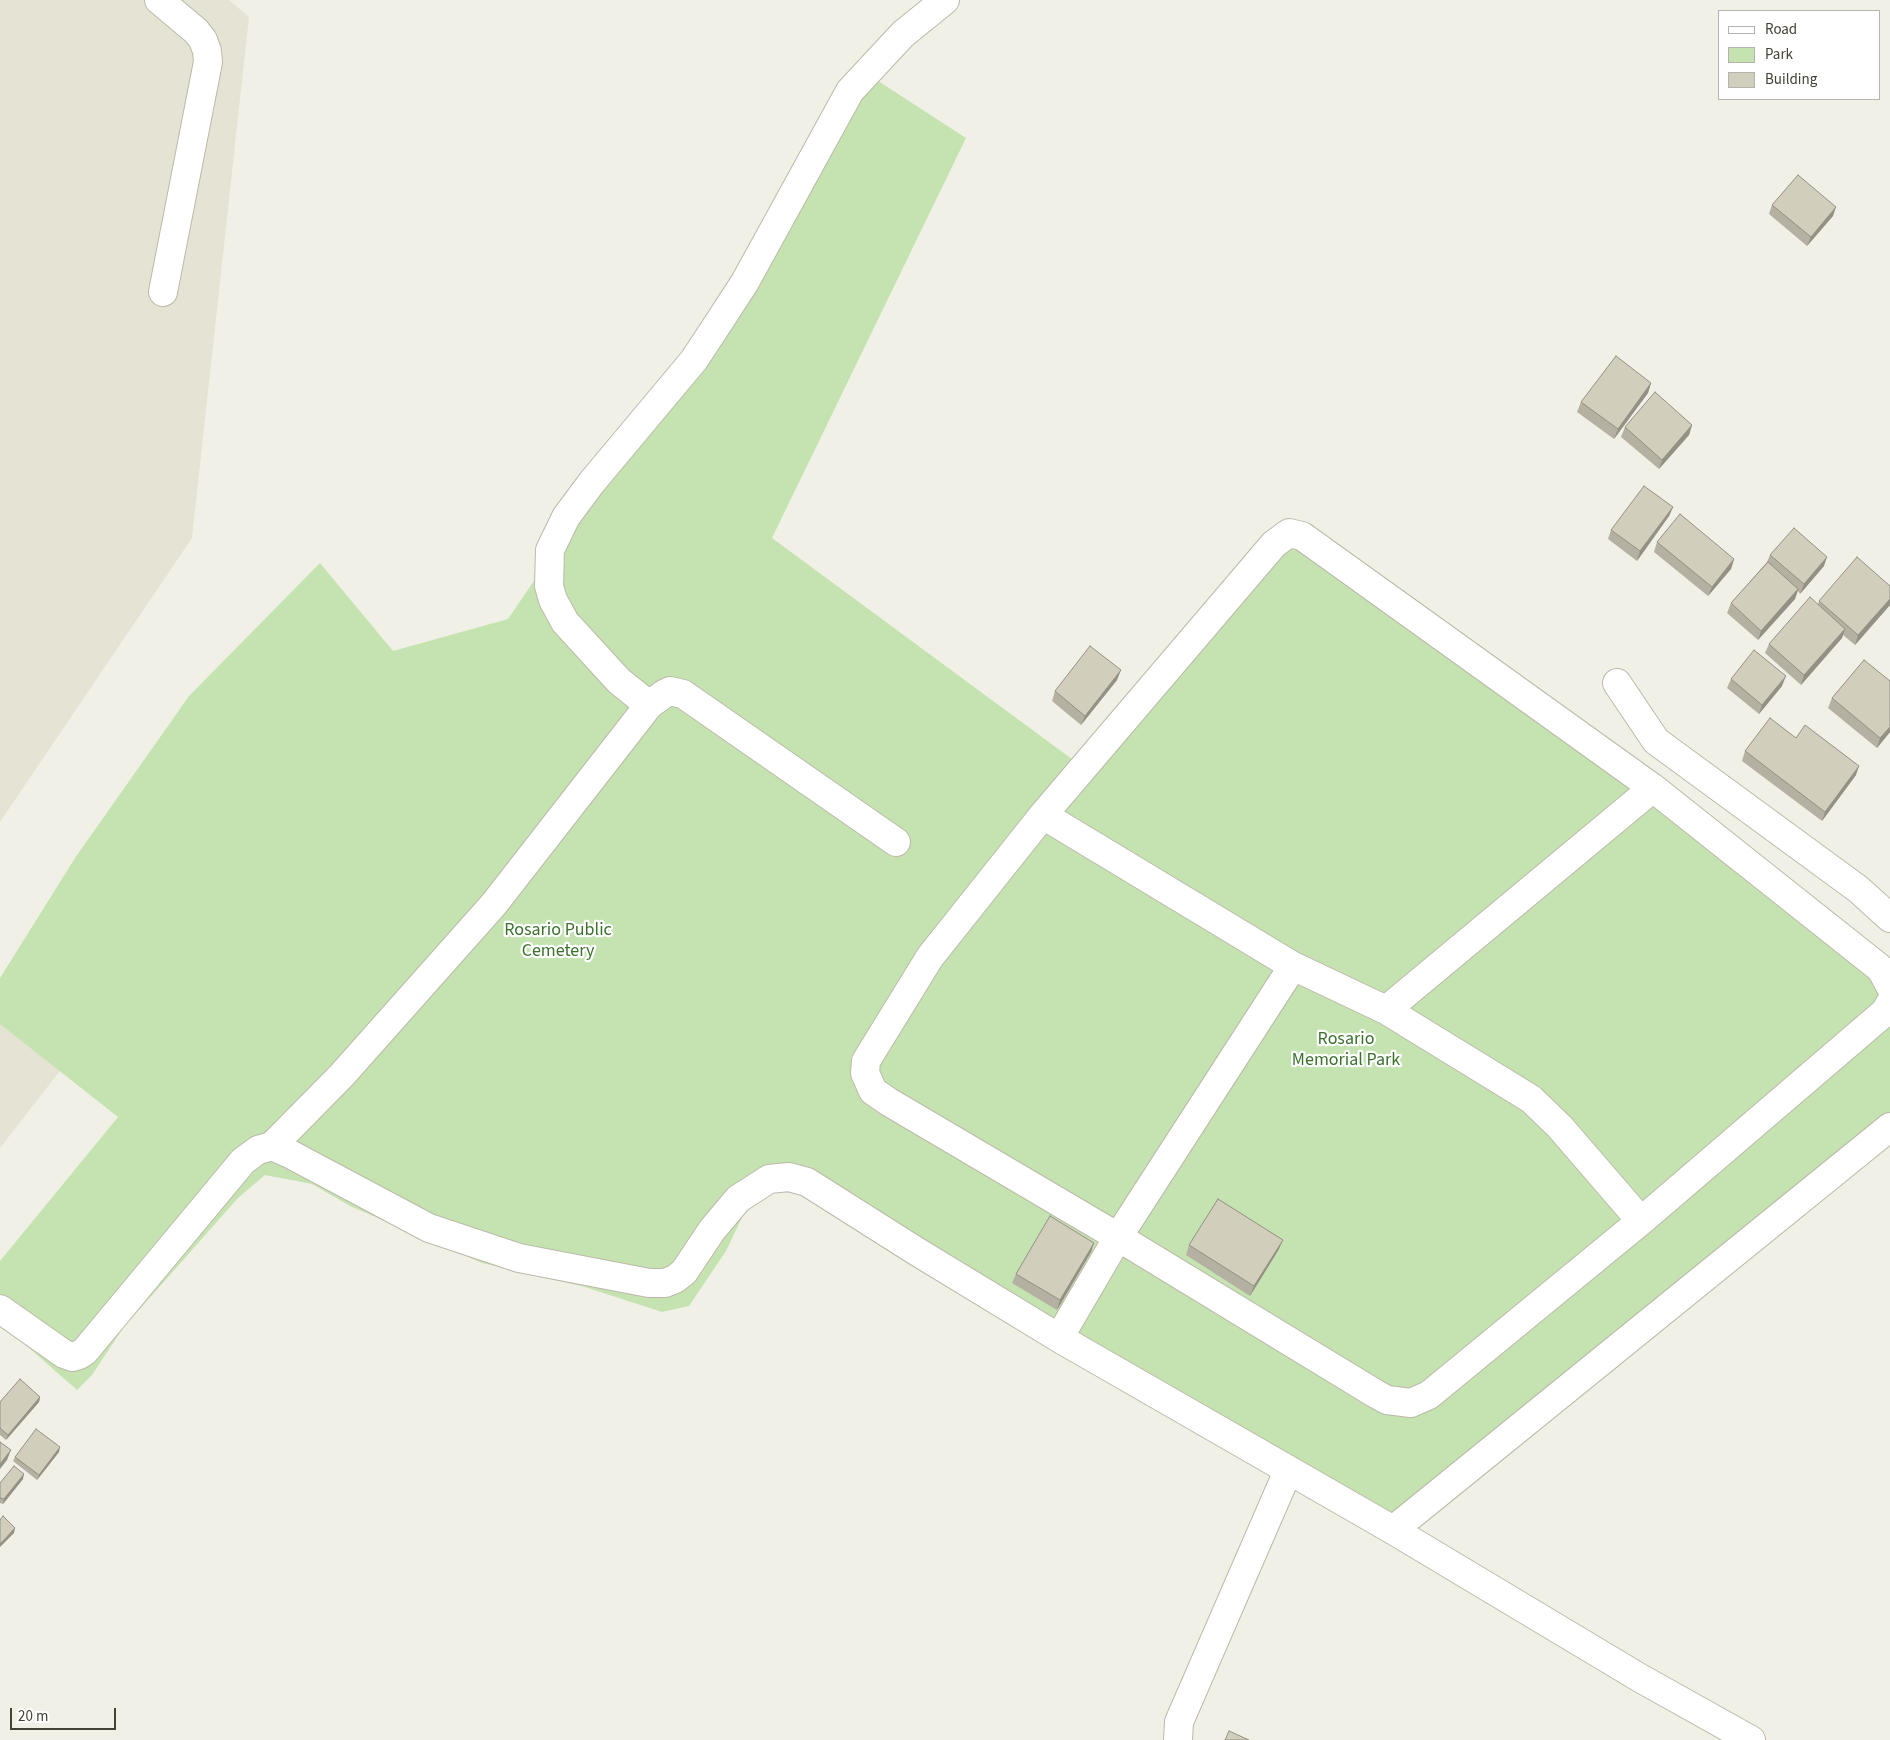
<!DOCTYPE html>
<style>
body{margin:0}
#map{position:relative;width:1890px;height:1740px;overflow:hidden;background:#f1f0e6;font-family:"Source Sans 3",sans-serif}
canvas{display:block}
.legend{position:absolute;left:1718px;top:10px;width:162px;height:90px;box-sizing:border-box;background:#fff;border:1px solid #b4b3af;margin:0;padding:6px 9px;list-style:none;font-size:15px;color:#444136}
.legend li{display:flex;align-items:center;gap:10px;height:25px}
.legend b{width:25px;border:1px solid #b4b3af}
.scale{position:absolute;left:10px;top:1708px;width:106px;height:22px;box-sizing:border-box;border:2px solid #444136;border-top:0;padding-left:6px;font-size:15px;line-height:18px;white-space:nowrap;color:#444136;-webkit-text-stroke:4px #fff;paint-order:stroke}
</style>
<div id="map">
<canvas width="1890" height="1740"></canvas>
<ul class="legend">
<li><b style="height:6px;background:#fff"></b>Road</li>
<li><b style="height:14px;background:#c4e3b1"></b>Park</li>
<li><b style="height:14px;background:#d2cebc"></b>Building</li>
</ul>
<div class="scale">20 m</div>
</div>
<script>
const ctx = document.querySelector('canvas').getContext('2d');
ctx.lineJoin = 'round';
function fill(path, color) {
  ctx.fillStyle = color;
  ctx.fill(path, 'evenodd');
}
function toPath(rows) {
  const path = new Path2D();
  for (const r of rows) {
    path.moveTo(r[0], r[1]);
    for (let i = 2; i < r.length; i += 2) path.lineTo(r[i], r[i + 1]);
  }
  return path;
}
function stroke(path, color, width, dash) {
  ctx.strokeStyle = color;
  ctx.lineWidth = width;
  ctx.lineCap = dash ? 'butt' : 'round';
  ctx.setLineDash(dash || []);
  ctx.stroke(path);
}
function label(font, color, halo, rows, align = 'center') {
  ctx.font = font + ' "Source Sans 3",sans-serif';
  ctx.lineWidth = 4.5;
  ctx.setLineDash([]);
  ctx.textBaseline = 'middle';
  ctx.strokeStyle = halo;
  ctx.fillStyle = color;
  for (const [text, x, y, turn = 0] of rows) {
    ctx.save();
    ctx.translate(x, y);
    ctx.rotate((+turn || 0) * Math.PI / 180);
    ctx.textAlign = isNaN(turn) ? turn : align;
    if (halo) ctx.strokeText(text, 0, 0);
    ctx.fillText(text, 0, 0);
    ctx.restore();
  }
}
fill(toPath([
 [0,0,229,0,249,17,192,538,0,822],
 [0,1017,73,1054,0,1148]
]), '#e5e3d4');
fill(toPath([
 [875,79,966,138,772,538,1084,768,1281,522,1890,984,1890,1135,1408,1527,863,1214,803,1166,748,1205,726,1251,689,1306,662,1312,585,1287,482,1263,350,1206,312,1184,265,1175,238,1198,123,1328,92,1375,77,1390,20,1340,0,1326,0,1261,118,1117,0,1024,0,978,75,858,189,696,320,563,393,651,508,619]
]), '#c4e3b1');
const minor = toPath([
 [159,0,196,31,203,40,207,51,208,62,163,292],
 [1617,683,1656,741,1858,889,1890,918],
 [649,705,619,681,565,622,553,600,549,586,550,550,566,517,592,482,694,360,721,319,745,282,850,91,903,34,945,0],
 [1043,815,1293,966,1386,1010,1531,1099,1560,1127,1641,1221],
 [1890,986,1881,969,1653,788,1302,536,1289,533,1274,544,1043,815,930,957,866,1061,865,1073,873,1091,889,1102,1118,1237,1376,1394,1387,1400,1411,1403,1429,1395,1641,1221,1885,1012,1890,1003],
 [1386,1010,1653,788],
 [272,1146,342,1075,494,904,649,705,664,694,670,691,683,694,896,842],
 [0,1309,64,1354,72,1357,79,1355,85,1351,243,1161,258,1150,272,1146,290,1154,429,1228,519,1258,649,1283,665,1283,675,1279,684,1272,712,1230,738,1199,769,1179,789,1177,807,1182,916,1251,1059,1338,1393,1530,1640,1678,1751,1740],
 [1059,1338,1118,1237,1293,966],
 [1393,1530,1890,1127],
 [1178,1740,1179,1722,1288,1471]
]);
stroke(minor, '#bcb9a9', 30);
stroke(minor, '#fff', 28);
fill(toPath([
 [1772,205,1833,216,1807,246,1769,214],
 [1651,383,1648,393,1614,439,1577,412,1581,402],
 [1692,425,1689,435,1659,469,1621,437,1625,427],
 [1673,507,1669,516,1637,561,1608,539,1611,530],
 [1657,542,1734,559,1731,569,1708,596,1654,552],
 [1770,555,1824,566,1800,594,1798,591,1795,599,1758,640,1727,613,1731,603,1767,562],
 [1890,586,1890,605,1855,645,1843,635,1842,638,1801,685,1765,653,1769,644,1818,604,1819,601],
 [1731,679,1782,686,1759,714,1727,688],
 [1117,680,1081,725,1052,701,1055,691],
 [1832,698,1890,732,1877,748,1828,708],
 [1796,738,1856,775,1822,821,1742,761,1745,751],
 [1094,1243,1091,1252,1057,1310,1012,1283,1016,1274],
 [1189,1245,1279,1249,1250,1296,1186,1255],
 [40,1397,39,1402,6,1440,0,1435,0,1402],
 [59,1452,37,1480,13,1461,15,1457],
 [23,1479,3,1504,0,1503,0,1483]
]), '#b5b1a2');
fill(toPath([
 [1836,207,1833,216,1807,246,1811,237],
 [1651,383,1648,393,1614,439,1618,429],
 [1692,425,1689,435,1659,469,1662,460],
 [1673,507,1669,516,1637,561,1640,551],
 [1827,557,1824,566,1800,594,1804,584],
 [1734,559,1731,569,1708,596,1712,587],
 [1798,589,1795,599,1758,640,1761,631],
 [1890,599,1890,605,1855,645,1858,635],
 [1845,629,1842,638,1801,685,1804,675],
 [1121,670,1117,680,1081,725,1085,716],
 [1786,676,1782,686,1759,714,1762,705],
 [1890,727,1890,732,1877,748,1880,738],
 [1859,766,1856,775,1822,821,1825,812],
 [1283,1240,1279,1249,1250,1296,1254,1286],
 [1094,1243,1091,1252,1057,1310,1060,1300],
 [40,1397,39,1402,6,1440,8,1435],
 [60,1447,59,1452,37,1480,39,1475],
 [11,1450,7,1460,0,1469,0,1464],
 [24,1474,23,1479,3,1504,4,1499],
 [15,1528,14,1533,0,1547,0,1544]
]), '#939084');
const building = toPath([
 [1798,175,1836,207,1811,237,1772,205,1798,175],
 [1616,356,1651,383,1618,429,1581,402,1616,356],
 [1655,392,1692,425,1662,460,1625,427,1655,392],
 [1644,486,1673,507,1640,551,1611,530,1644,486],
 [1680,514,1734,559,1712,587,1657,542,1680,514],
 [1794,528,1827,557,1804,584,1770,555,1794,528],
 [1857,557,1890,586,1890,599,1858,635,1819,601,1857,557],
 [1768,562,1798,589,1761,631,1731,603,1768,562],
 [1810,597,1845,629,1804,675,1769,644,1810,597],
 [1090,646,1121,670,1085,716,1055,691,1090,646],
 [1754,650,1786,676,1762,705,1731,679,1754,650],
 [1864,660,1890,681,1890,727,1880,738,1832,698,1864,660],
 [1770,718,1796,738,1805,725,1859,766,1825,812,1745,751,1770,718],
 [1218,1199,1283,1240,1254,1286,1189,1245,1218,1199],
 [1050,1216,1094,1243,1060,1300,1016,1274,1050,1216],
 [20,1379,40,1397,8,1435,0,1428,0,1402,20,1379],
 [36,1429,60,1447,39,1475,15,1457,36,1429],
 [0,1442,11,1450,0,1464,0,1442],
 [14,1466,24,1474,4,1499,0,1498,0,1483,14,1466],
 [3,1516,15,1528,0,1544,0,1520,3,1516],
 [1229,1731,1249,1740,1225,1740,1229,1731]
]);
fill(building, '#d2cebc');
stroke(building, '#939084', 1);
label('18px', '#3b712d', '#fff', [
 ["Rosario Public",558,931],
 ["Cemetery",558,952],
 ["Rosario",1346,1040],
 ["Memorial Park",1346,1061]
]);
</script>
